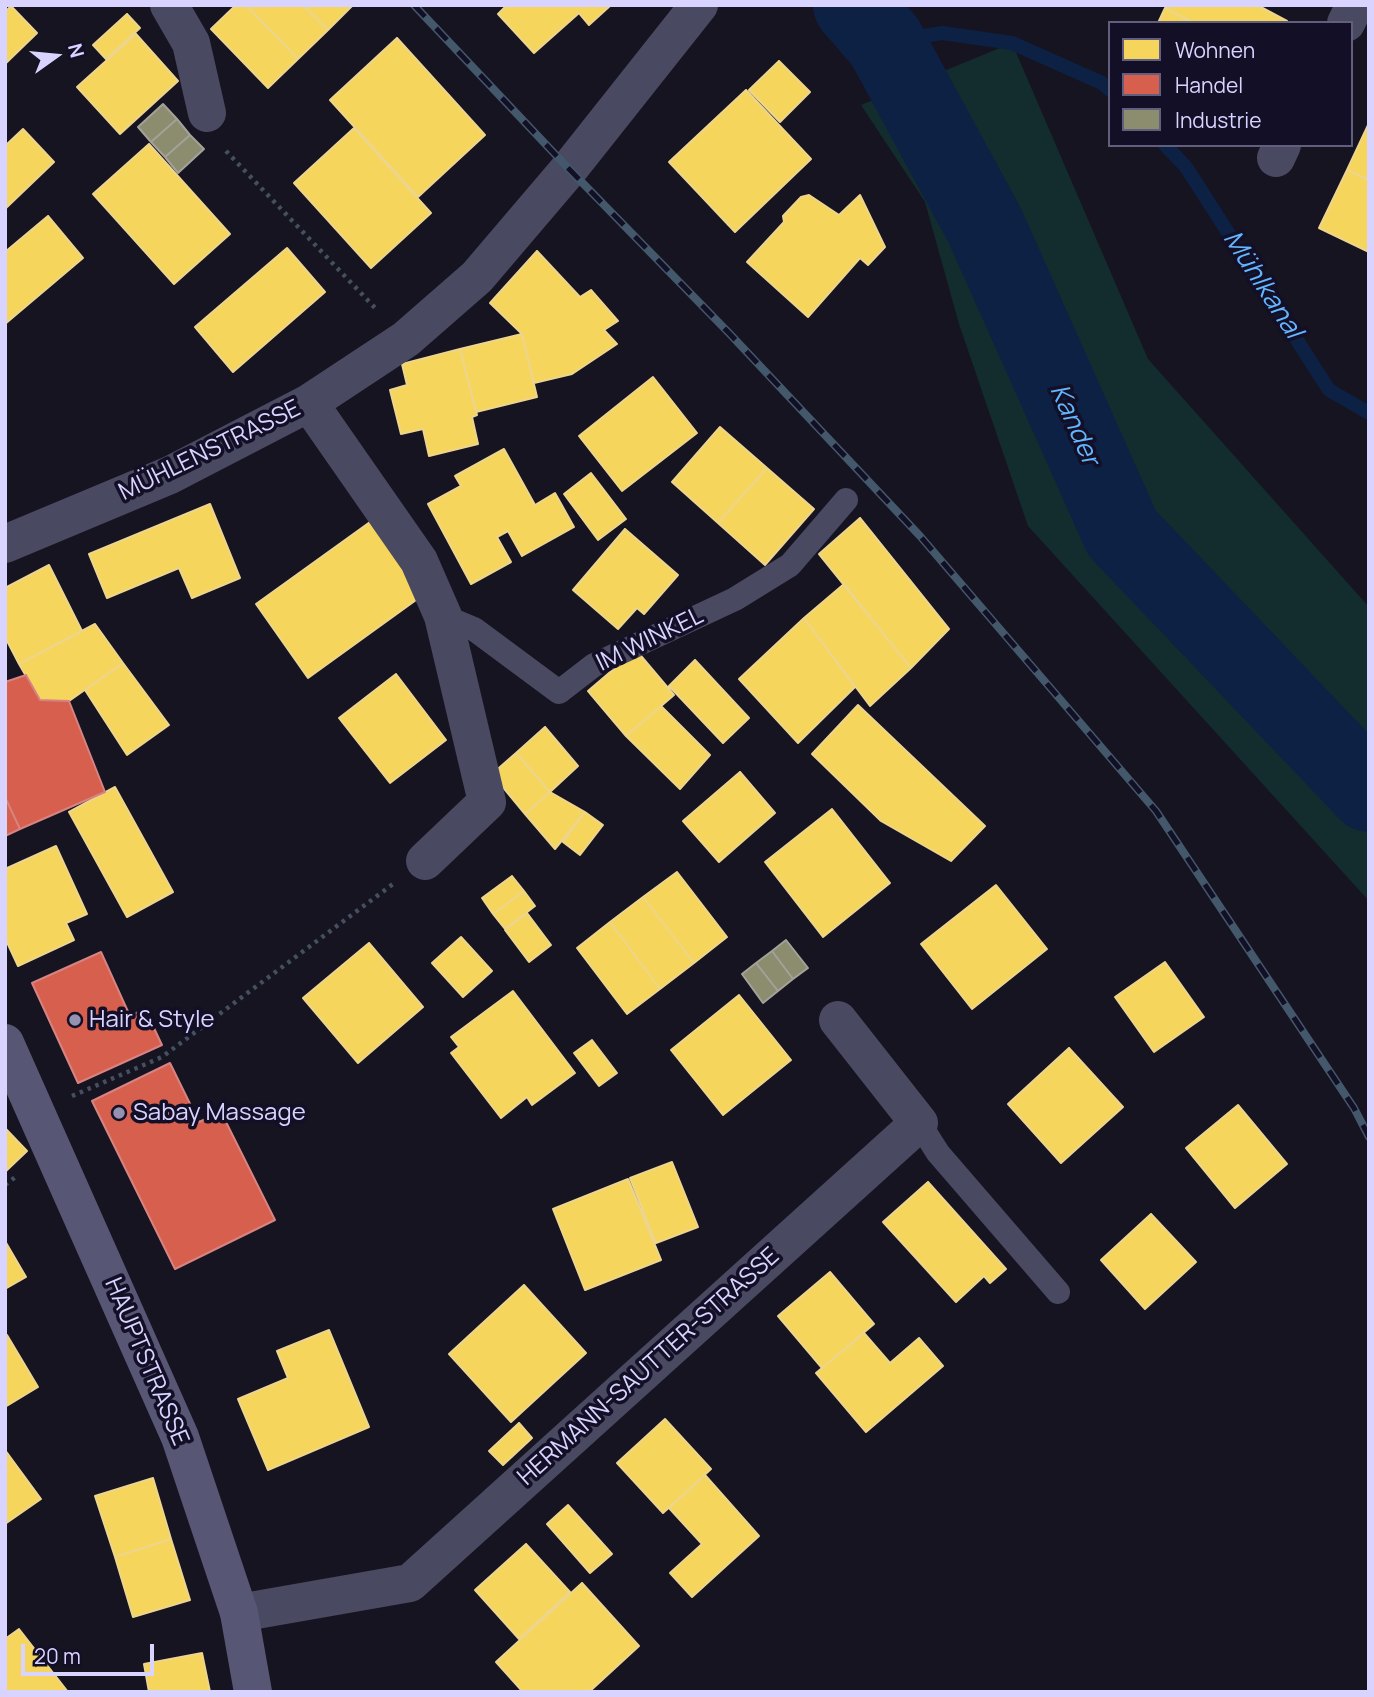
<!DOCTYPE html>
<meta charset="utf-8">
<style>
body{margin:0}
#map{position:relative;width:1374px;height:1697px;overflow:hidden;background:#161421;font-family:Manrope,sans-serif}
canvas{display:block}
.frame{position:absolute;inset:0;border:7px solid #d9d4ff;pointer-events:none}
.legend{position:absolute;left:1108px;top:21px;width:245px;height:126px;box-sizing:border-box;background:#130f26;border:2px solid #625e7d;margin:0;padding:9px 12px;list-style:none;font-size:21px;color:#d9d4ff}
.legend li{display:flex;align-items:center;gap:14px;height:35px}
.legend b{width:35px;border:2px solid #625e7d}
.north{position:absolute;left:21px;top:21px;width:70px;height:70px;-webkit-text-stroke:5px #130f26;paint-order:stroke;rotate:75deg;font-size:19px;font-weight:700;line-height:28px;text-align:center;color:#d9d4ff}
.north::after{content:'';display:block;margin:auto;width:24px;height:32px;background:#d9d4ff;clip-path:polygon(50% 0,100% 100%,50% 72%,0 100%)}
.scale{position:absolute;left:21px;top:1644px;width:133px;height:32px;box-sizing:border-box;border:4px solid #d9d4ff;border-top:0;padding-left:9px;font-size:21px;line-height:24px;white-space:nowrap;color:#d9d4ff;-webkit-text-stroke:5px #130f26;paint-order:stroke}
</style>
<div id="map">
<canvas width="1374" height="1697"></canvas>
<div class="frame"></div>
<ul class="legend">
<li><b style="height:19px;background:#f6d55c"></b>Wohnen</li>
<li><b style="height:19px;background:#d6604d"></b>Handel</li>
<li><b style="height:19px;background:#8c8c6e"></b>Industrie</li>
</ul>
<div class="north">N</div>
<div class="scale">20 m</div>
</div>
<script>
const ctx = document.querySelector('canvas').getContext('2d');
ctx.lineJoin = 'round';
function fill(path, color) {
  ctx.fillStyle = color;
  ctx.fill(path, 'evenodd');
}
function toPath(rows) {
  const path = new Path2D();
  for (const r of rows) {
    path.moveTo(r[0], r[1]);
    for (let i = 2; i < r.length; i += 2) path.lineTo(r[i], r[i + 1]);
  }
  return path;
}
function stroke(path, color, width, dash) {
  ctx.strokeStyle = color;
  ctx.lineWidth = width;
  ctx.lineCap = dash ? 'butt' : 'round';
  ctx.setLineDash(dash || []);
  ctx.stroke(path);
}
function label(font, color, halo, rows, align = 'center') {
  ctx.font = font + ' Manrope,sans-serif';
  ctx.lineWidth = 7;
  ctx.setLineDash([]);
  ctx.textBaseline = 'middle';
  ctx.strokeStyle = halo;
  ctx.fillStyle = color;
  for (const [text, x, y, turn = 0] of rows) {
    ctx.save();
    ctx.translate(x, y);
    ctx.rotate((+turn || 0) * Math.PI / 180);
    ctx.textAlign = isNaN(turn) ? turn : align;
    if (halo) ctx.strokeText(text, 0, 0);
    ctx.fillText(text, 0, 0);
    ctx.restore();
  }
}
fill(toPath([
 [1012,43,1148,359,1369,607,1369,901,1028,526,959,324,925,202,861,105]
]), '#132c2d');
const homes = toPath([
 [236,5,246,5,298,59,268,88,211,29,236,5],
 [246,5,303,5,328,30,298,59,246,5],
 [303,5,353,5,328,30,303,5],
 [507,5,611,5,589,25,579,13,534,53,498,14,507,5],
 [1167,5,1257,5,1287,21,1286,23,1194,23,1165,8,1167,5],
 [11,6,37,33,5,64,5,12,11,6],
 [1165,8,1194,23,1158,23,1165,8],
 [127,14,140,28,106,59,93,45,127,14],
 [136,34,178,81,120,134,77,87,136,34],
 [397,38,485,135,418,197,330,100,397,38],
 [779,61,810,92,780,122,749,90,779,61],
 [746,90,811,159,735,232,669,162,746,90],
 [1369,123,1369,180,1347,170,1369,123],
 [354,128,431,213,371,268,294,183,354,128],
 [23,129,54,162,5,209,5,146,23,129],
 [149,144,230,234,174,284,93,194,149,144],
 [1347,170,1369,180,1369,252,1319,228,1347,170],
 [809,195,839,215,860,195,885,247,868,265,860,258,808,317,747,262,784,222,783,216,801,197,809,195],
 [48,216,83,258,5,324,5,252,48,216],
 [287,248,325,292,233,372,195,327,287,248],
 [537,251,580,297,591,290,618,321,604,330,617,344,572,374,534,383,522,334,490,303,537,251],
 [522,334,537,397,476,412,460,349,522,334],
 [460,349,477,415,472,417,478,444,429,456,423,429,401,434,390,390,407,385,402,364,460,349],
 [653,377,697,433,622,491,579,436,653,377],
 [720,427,767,468,718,523,672,482,720,427],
 [504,449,535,505,555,493,574,527,522,556,508,531,497,537,511,562,471,584,428,504,461,486,455,476,504,449],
 [767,468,814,509,765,565,718,523,767,468],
 [591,473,626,519,598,540,564,494,591,473],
 [210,504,240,578,192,598,179,568,107,598,89,554,210,504],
 [860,518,949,629,911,668,819,554,860,518],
 [370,522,423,595,308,678,256,604,370,522],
 [625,529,678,575,644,614,637,608,618,629,573,590,625,529],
 [49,565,82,631,19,664,5,637,5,588,49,565],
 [844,584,911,668,870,706,804,618,844,584],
 [804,618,855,687,798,743,739,679,804,618],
 [95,624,123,663,69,701,40,700,19,664,95,624],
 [636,650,674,695,626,736,588,691,636,650],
 [695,660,749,718,723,743,669,686,695,660],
 [123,663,169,725,127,755,85,690,123,663],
 [396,674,446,740,390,783,339,718,396,674],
 [858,705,985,826,951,861,881,821,812,754,858,705],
 [661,706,710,755,680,789,626,736,661,706],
 [545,727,578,766,550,792,516,753,545,727],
 [516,753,550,792,525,814,492,774,516,753],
 [740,772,775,813,719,862,683,821,740,772],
 [115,787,173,892,127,917,69,812,115,787],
 [550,792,585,812,555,849,525,814,550,792],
 [832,809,890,883,823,937,765,862,832,809],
 [585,812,603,825,580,855,563,842,585,812],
 [56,846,87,914,66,923,74,940,18,966,5,938,5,869,56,846],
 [677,872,727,937,694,963,643,897,677,872],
 [512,876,524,891,493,914,482,898,512,876],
 [996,885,1047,949,972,1009,921,944,996,885],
 [524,891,535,906,505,929,493,914,524,891],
 [643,897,694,963,660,989,610,922,643,897],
 [527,913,551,945,529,962,505,930,527,913],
 [610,922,660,989,627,1014,577,948,610,922],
 [461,937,492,971,463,997,432,963,461,937],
 [369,943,423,1007,358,1063,303,998,369,943],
 [1165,962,1204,1017,1154,1052,1115,997,1165,962],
 [513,991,575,1073,532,1105,527,1097,501,1118,451,1053,459,1047,451,1037,513,991],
 [739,995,791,1060,723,1115,671,1050,739,995],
 [592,1040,617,1073,599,1086,574,1053,592,1040],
 [1069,1048,1123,1107,1061,1163,1008,1104,1069,1048],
 [1238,1105,1287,1164,1235,1208,1186,1148,1238,1105],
 [5,1128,27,1151,5,1172,5,1128],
 [672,1162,698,1227,656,1243,630,1178,672,1162],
 [628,1179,661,1260,585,1290,553,1209,628,1179],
 [928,1182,1006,1269,990,1283,984,1276,956,1302,883,1222,928,1182],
 [1151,1214,1196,1262,1145,1309,1101,1260,1151,1214],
 [5,1241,26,1277,5,1289,5,1241],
 [830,1272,874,1324,822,1368,778,1316,830,1272],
 [524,1285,586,1353,511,1422,449,1354,524,1285],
 [329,1330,369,1427,268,1470,238,1399,288,1378,277,1351,329,1330],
 [864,1333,890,1363,919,1338,943,1366,866,1432,816,1373,864,1333],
 [7,1335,38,1387,5,1407,5,1336,7,1335],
 [665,1419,711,1469,663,1513,617,1463,665,1419],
 [519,1423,532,1438,503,1465,489,1451,519,1423],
 [5,1450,41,1499,5,1524,5,1450],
 [705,1475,759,1536,692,1597,670,1573,702,1544,669,1508,705,1475],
 [153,1478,171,1539,115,1557,95,1496,153,1478],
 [568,1505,612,1554,590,1573,547,1524,568,1505],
 [171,1539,190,1600,133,1617,115,1557,171,1539],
 [526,1544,570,1592,519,1639,475,1590,526,1544],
 [582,1583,639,1646,589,1692,523,1692,496,1662,582,1583],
 [19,1629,68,1692,5,1692,5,1639,19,1629],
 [202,1653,210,1692,149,1692,144,1664,202,1653]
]);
fill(homes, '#f6d55c');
stroke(homes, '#edd58d', 2);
const shops = toPath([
 [26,675,40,700,69,701,105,792,20,829,5,797,5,682,26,675],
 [5,797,20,829,5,836,5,797],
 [101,952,130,1016,145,1009,162,1045,78,1083,32,983,101,952],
 [170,1063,199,1122,221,1112,275,1220,175,1269,92,1101,170,1063]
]);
fill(shops, '#d6604d');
stroke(shops, '#d78382', 2);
const industry = toPath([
 [163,104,177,119,151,142,138,127,163,104],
 [177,119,190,135,165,157,151,142,177,119],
 [190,135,204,149,178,173,165,157,190,135],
 [786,940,808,968,793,979,772,951,786,940],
 [772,951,793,979,778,991,756,963,772,951],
 [756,963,778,991,763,1003,742,974,756,963]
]);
fill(industry, '#8c8c6e');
stroke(industry, '#a3a29a', 2);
stroke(toPath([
 [885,42,942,33,1012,43,1102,83,1110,90],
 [1165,145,1186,167,1329,390,1369,413]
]), '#0d2144', 14);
stroke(toPath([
 [853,5,885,42,985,226,1122,533,1369,792]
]), '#0d2144', 80);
stroke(toPath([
 [226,151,377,310],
 [72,1096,162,1057,393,884],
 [5,1185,18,1175]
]), '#44505f', 4.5, [3.5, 5]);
stroke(toPath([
 [443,616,474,629,559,692,594,665,735,599,790,565,846,500],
 [919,1123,938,1153,1058,1292]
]), '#4a4962', 24);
stroke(toPath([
 [169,5,191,43,207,113],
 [1346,23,1355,5],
 [1276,158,1282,145],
 [309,403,419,561,443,616,487,802,425,861],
 [5,544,170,475,309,403,406,339,477,277,569,169,699,5],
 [239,1613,410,1583,919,1123,838,1020]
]), '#4a4962', 38);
stroke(toPath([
 [5,1043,180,1437,239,1613,253,1692]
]), '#575674', 38);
const rail = toPath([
 [414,5,569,169,728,332,920,536,1156,811,1354,1108,1369,1137]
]);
stroke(rail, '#43596b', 8);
stroke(rail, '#130f26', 5, [16]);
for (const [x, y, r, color] of [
 [75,1020,7,"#9591b1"],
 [119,1113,7,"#9591b1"]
]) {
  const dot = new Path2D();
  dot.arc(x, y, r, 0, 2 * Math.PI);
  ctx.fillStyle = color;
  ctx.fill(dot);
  stroke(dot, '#130f26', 2.5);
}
label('24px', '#d9d4ff', '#130f26', [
 ["MÜHLENSTRASSE",210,451,-26],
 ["IM WINKEL",650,640,-26],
 ["HAUPTSTRASSE",146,1362,67],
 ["HERMANN-SAUTTER-STRASSE",649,1367,-42]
]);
label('24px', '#d9d4ff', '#130f26', [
 ["Hair & Style",89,1020],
 ["Sabay Massage",133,1113]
], 'left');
label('italic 26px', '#62b6ff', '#130f26', [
 ["Mühlkanal",1262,285,57],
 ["Kander",1074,425,66]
]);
</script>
